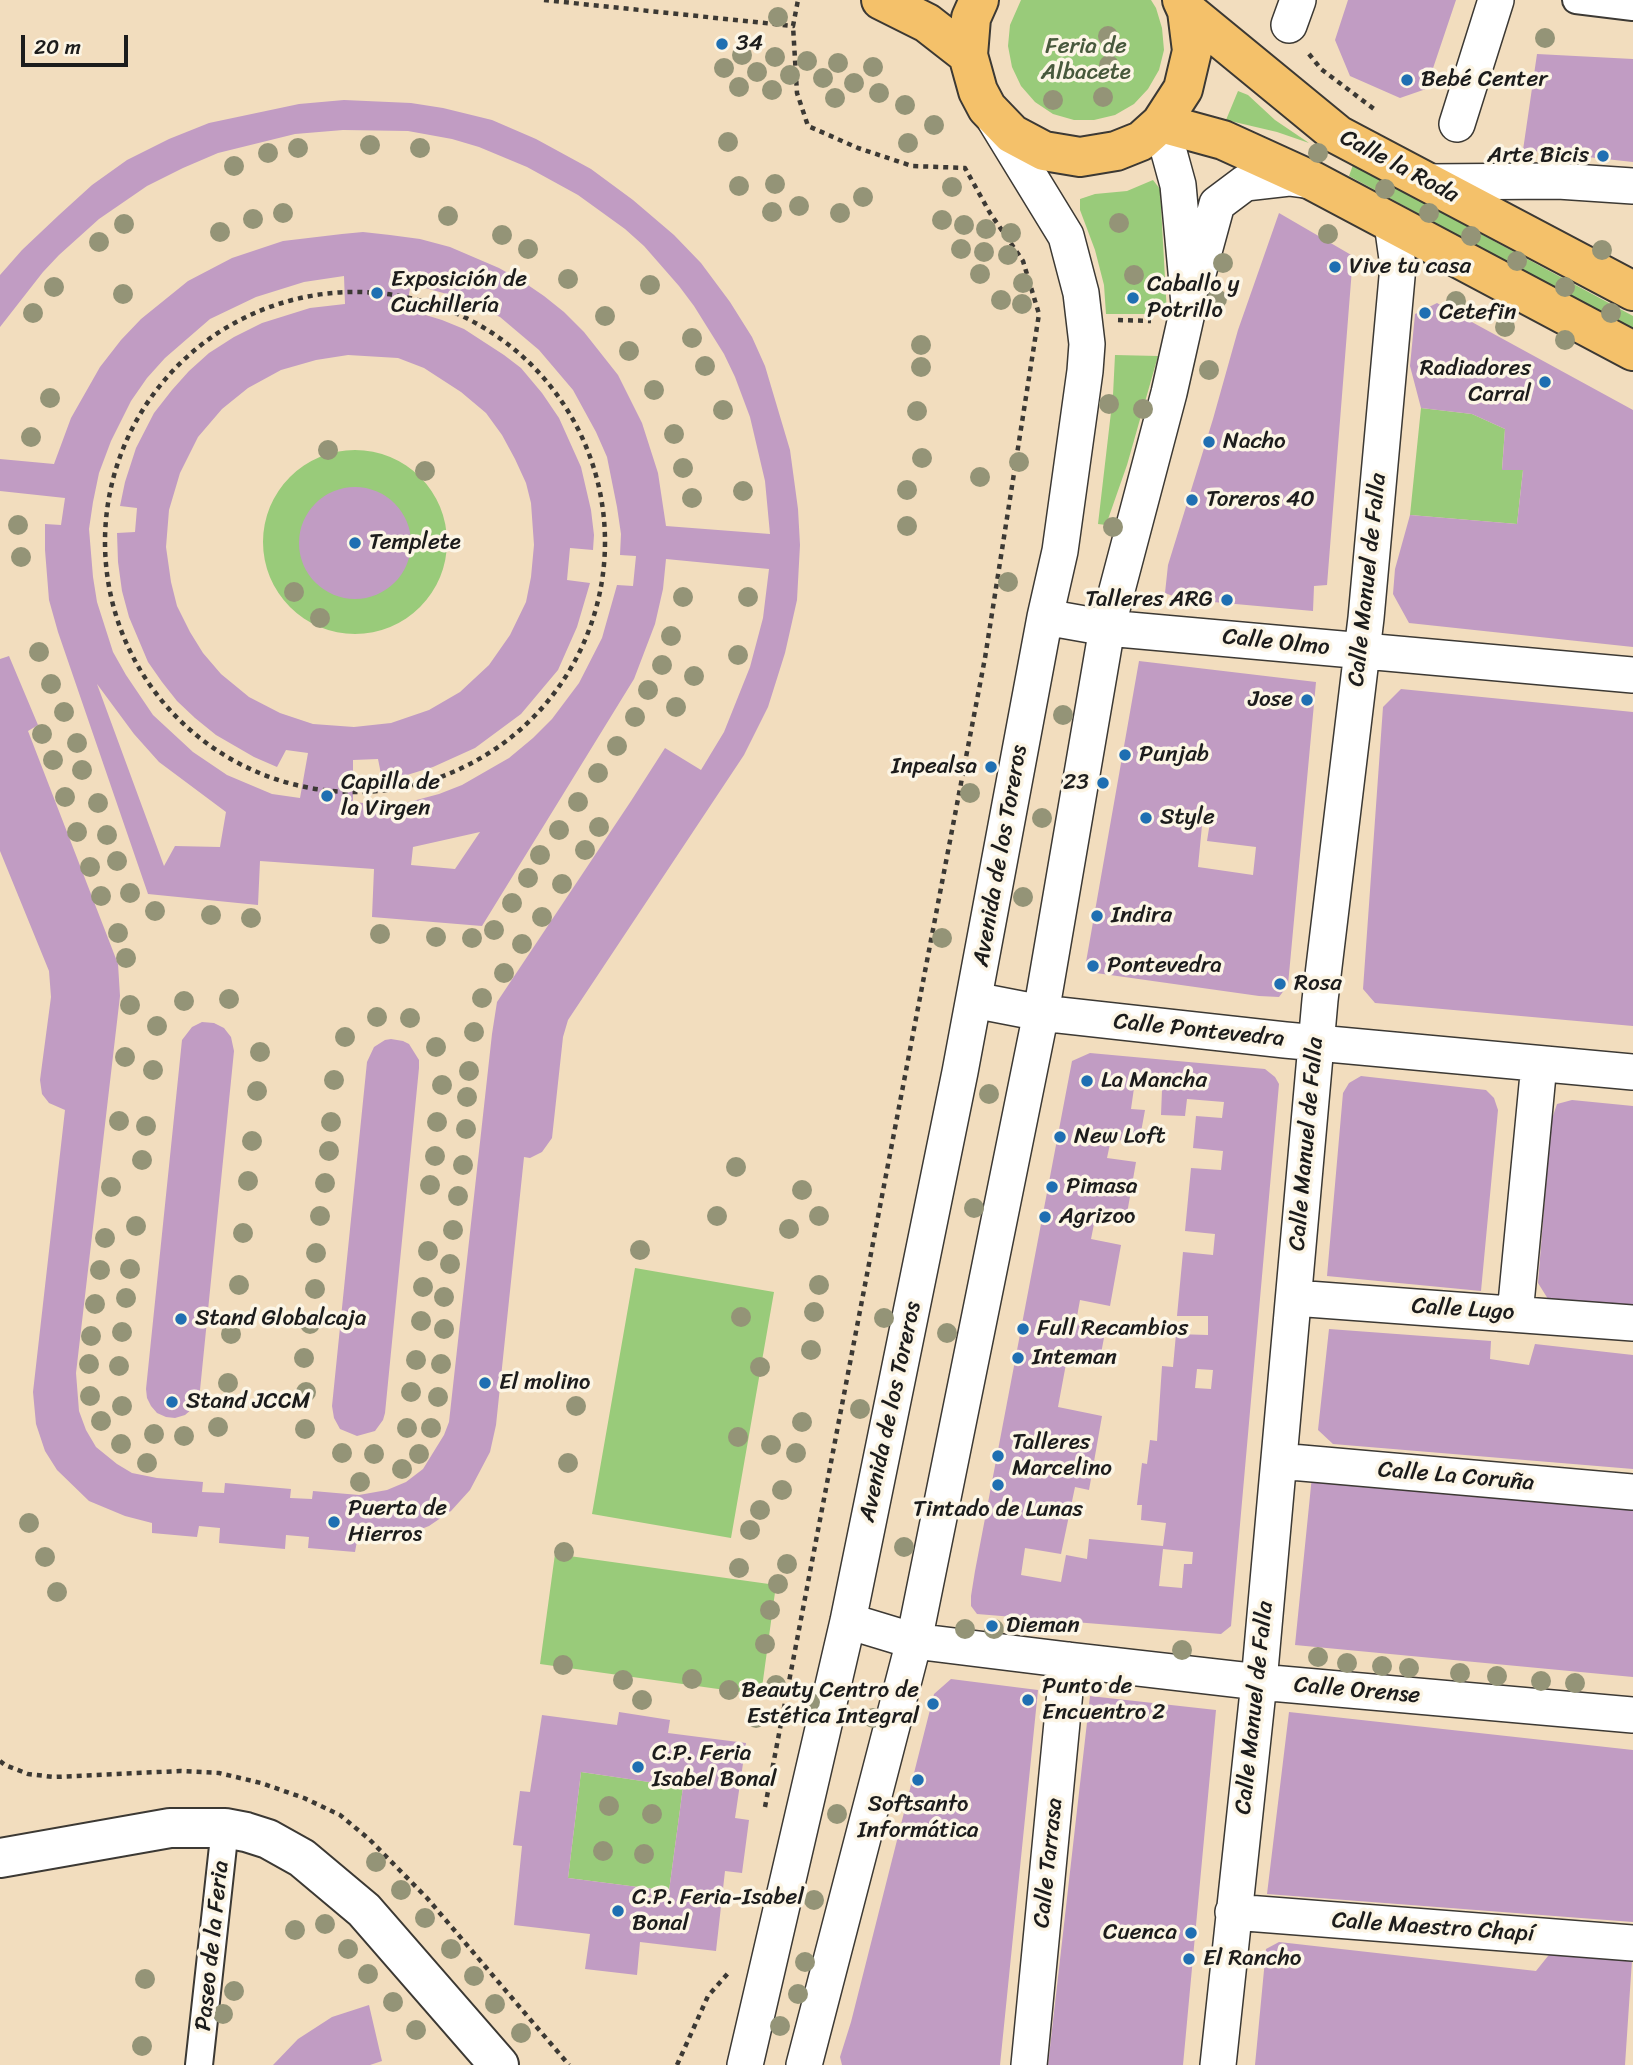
<!DOCTYPE html>
<meta charset="utf-8">
<style>
body{margin:0}
#map{position:relative;width:1633px;height:2065px;overflow:hidden;background:#f2ddbe;font-family:Sriracha,sans-serif}
canvas{display:block}
.scale{position:absolute;left:21px;top:35px;width:107px;height:32px;box-sizing:border-box;border:4px solid #1c1c1c;border-top:0;padding-left:9px;font-size:21px;line-height:24px;white-space:nowrap;color:#1c1c1c;-webkit-text-stroke:5px #fcf5e5;paint-order:stroke}
</style>
<div id="map">
<canvas width="1633" height="2065"></canvas>
<div class="scale">20 m</div>
</div>
<script>
const ctx = document.querySelector('canvas').getContext('2d');
ctx.lineJoin = 'round';
function fill(path, color) {
  ctx.fillStyle = color;
  ctx.fill(path, 'evenodd');
}
function toPath(rows) {
  const path = new Path2D();
  for (const r of rows) {
    if (r.length === 3) {
      path.moveTo(r[0] + r[2], r[1]);
      path.arc(r[0], r[1], r[2], 0, 2 * Math.PI);
      continue;
    }
    path.moveTo(r[0], r[1]);
    for (let i = 2; i < r.length; i += 2) path.lineTo(r[i], r[i + 1]);
  }
  return path;
}
function stroke(path, color, width, dash) {
  ctx.strokeStyle = color;
  ctx.lineWidth = width;
  ctx.lineCap = dash ? 'butt' : 'round';
  ctx.setLineDash(dash || []);
  ctx.stroke(path);
}
function label(font, color, halo, rows, align = 'center') {
  ctx.font = font + ' Sriracha,sans-serif';
  ctx.lineWidth = 7;
  ctx.setLineDash([]);
  ctx.textBaseline = 'middle';
  ctx.strokeStyle = halo;
  ctx.fillStyle = color;
  for (const [text, x, y, turn = 0] of rows) {
    ctx.save();
    ctx.translate(x, y);
    ctx.rotate((+turn || 0) * Math.PI / 180);
    ctx.textAlign = isNaN(turn) ? turn : align;
    if (halo) ctx.strokeText(text, 0, 0);
    ctx.fillText(text, 0, 0);
    ctx.restore();
  }
}
fill(toPath([
 [1021,0,1151,0,1156,8,1162,28,1164,50,1159,70,1148,89,1134,104,1115,115,1094,120,1074,120,1053,114,1035,102,1021,86,1012,67,1008,46,1010,25],
 [1238,91,1248,95,1275,120,1309,143,1277,132,1226,120],
 [1353,165,1633,316,1633,330,1349,176],
 [1153,180,1160,189,1167,314,1106,314,1104,285,1095,250,1080,210,1080,199,1095,194,1127,191],
 [1115,355,1158,356,1127,465,1106,525,1098,524,1113,395],
 [1421,408,1472,414,1505,429,1502,469,1523,470,1517,524,1410,515],
 [355,542,92],
 [635,1268,774,1292,731,1538,592,1514],
 [555,1554,776,1585,761,1695,540,1664],
 [581,1772,683,1787,669,1891,568,1878]
]), '#99cb7a');
fill(toPath([
 [1348,0,1456,0,1426,89,1400,98,1350,76,1335,40],
 [1537,54,1633,59,1633,162,1523,150],
 [344,100,411,103,443,108,492,120,536,139,591,169,633,200,674,235,701,263,730,302,752,337,765,366,790,450,798,509,800,545,797,600,785,653,768,707,744,755,568,1020,563,1037,552,1138,542,1152,530,1158,524,1157,496,1425,490,1452,470,1490,451,1511,429,1526,401,1537,375,1542,357,1541,355,1552,308,1548,309,1537,286,1535,285,1549,219,1543,220,1528,199,1526,197,1537,152,1533,152,1523,125,1516,89,1501,57,1470,45,1451,36,1424,33,1392,65,1110,49,1103,42,1094,40,1080,51,997,49,971,0,851,0,659,9,656,38,725,28,731,118,964,120,996,76,1373,79,1411,86,1430,96,1447,117,1464,132,1473,157,1478,203,1482,202,1492,224,1493,225,1483,291,1489,290,1498,312,1499,313,1491,359,1495,387,1490,406,1482,423,1469,444,1435,449,1422,492,1034,497,1002,631,801,665,748,701,770,724,732,750,667,763,618,769,569,666,559,663,589,655,624,634,679,482,926,372,917,374,869,260,861,258,905,148,894,58,632,49,600,45,550,45,524,61,525,65,498,0,491,0,459,54,464,71,418,100,367,121,340,141,319,188,281,232,258,283,241,342,234,363,232,390,235,420,239,450,247,499,268,522,281,544,296,564,312,584,332,618,375,642,423,658,473,666,526,770,534,765,481,750,417,735,377,724,354,694,306,679,286,644,246,625,229,578,195,527,167,479,147,452,139,408,131,343,130,295,134,218,153,183,168,147,186,99,219,59,255,43,272,0,327,0,275,22,250,59,215,92,185,127,160,169,139,209,123,299,104],
 [344,276,345,304,310,308,262,323,234,337,209,353,189,371,172,390,154,413,136,448,125,482,120,506,137,508,135,532,117,533,118,562,122,591,129,617,148,662,162,682,177,701,195,718,216,735,254,757,277,767,286,750,308,753,300,798,272,794,227,775,193,752,153,715,126,675,113,652,97,602,93,577,89,529,93,502,99,473,111,441,131,401,147,378,165,358,210,319,256,297,304,282],
 [411,284,454,296,500,317,539,350,573,390,596,432,607,457,617,507,621,534,620,555,636,556,633,586,617,585,602,638,579,683,552,719,533,738,509,758,462,785,439,794,409,802,375,804,353,802,353,760,378,759,382,779,407,775,433,767,475,748,521,714,558,670,577,627,590,583,567,580,570,548,593,550,594,535,591,510,581,467,559,418,542,393,521,368,504,355,464,329,442,320,406,309],
 [348,355,398,358,424,368,461,392,486,413,502,435,515,459,526,483,531,503,534,545,531,577,526,602,510,635,489,665,460,692,429,710,391,723,354,727,313,724,280,713,249,697,221,674,203,653,190,632,177,606,171,582,166,547,169,510,180,473,198,437,222,409,248,388,281,370,316,360],
 [97,684,134,734,159,762,226,812,220,847,175,846,164,866],
 [480,832,455,869,411,865,413,847],
 [1279,213,1353,256,1327,585,1314,586,1313,611,1180,599,1165,593,1168,565,1213,419,1238,330],
 [1437,303,1633,410,1633,647,1409,623,1393,594,1395,569,1410,515,1517,524,1523,470,1502,470,1505,429,1472,414,1421,408,1410,366,1415,314],
 [355,543,56],
 [1139,661,1316,682,1288,985,1279,997,1259,996,1096,973,1086,962],
 [1203,815,1211,816,1207,841,1256,847,1253,875,1198,867],
 [1401,689,1633,712,1633,1026,1375,1003,1363,989,1383,707],
 [202,1022,214,1023,224,1028,231,1037,234,1051,199,1400,192,1409,185,1415,175,1418,166,1417,157,1413,151,1406,147,1398,146,1389,182,1040,192,1027],
 [391,1039,403,1041,409,1044,419,1060,419,1068,385,1413,383,1420,375,1431,357,1436,340,1429,334,1418,332,1406,367,1062,374,1047,385,1040],
 [1090,1053,1265,1069,1275,1077,1279,1084,1231,1626,1221,1634,977,1614,971,1606,971,1596,975,1571,1072,1061],
 [1134,1088,1162,1090,1161,1115,1185,1116,1187,1099,1224,1102,1222,1118,1196,1116,1193,1148,1223,1151,1221,1170,1191,1168,1185,1231,1215,1234,1213,1255,1183,1252,1177,1316,1208,1316,1208,1335,1176,1334,1173,1367,1162,1366,1157,1441,1150,1440,1147,1464,1142,1463,1137,1505,1142,1505,1141,1520,1166,1523,1163,1546,1089,1539,1087,1559,1066,1555,1061,1582,1021,1575,1025,1548,1061,1554,1075,1487,1089,1490,1102,1416,1058,1407,1068,1353,1100,1359,1106,1327,1076,1322,1080,1300,1110,1306,1121,1245,1091,1239,1095,1219,1125,1225,1136,1162,1107,1158,1111,1139,1139,1143,1145,1110,1131,1109],
 [1197,1369,1213,1370,1211,1389,1195,1388],
 [1163,1549,1193,1552,1192,1564,1184,1564,1182,1588,1159,1586],
 [1361,1076,1486,1090,1494,1098,1498,1110,1481,1291,1327,1276,1343,1093,1349,1083],
 [1572,1100,1633,1106,1633,1306,1548,1299,1538,1283,1551,1122,1557,1104],
 [1329,1329,1491,1341,1490,1359,1529,1365,1535,1344,1633,1355,1633,1469,1333,1444,1318,1430],
 [1312,1476,1633,1506,1633,1677,1295,1645],
 [951,1679,1038,1690,1000,2065,842,2065,840,2057,851,2022,934,1694],
 [1090,1696,1216,1710,1183,2065,1048,2065],
 [619,1712,670,1720,668,1733,746,1743,735,1818,749,1820,742,1873,725,1871,716,1951,640,1942,637,1975,585,1969,590,1934,514,1925,522,1846,513,1845,520,1791,530,1792,542,1715,617,1725],
 [581,1772,683,1787,669,1891,568,1878],
 [1289,1712,1633,1750,1633,1922,1267,1894],
 [1279,1942,1536,1971,1552,1951,1632,1960,1625,2065,1255,2065,1266,1949],
 [369,2005,382,2061,370,2065,273,2065,298,2039,332,2017]
]), '#c19cc3');
const pedestrian = toPath([
 [1576,0,1633,7],
 [199,2065,225,1828]
]);
const minor = toPath([
 [1289,25,1298,0],
 [1457,124,1496,0],
 [1427,182,1558,181,1633,186],
 [1196,281,1217,204,1245,183,1289,178,1312,181],
 [1045,617,1107,628,1633,675],
 [974,1000,1041,1013,1285,1040,1633,1072],
 [1294,1298,1633,1323],
 [1515,1314,1539,1064],
 [1279,1461,1633,1492],
 [848,1621,914,1641,1068,1660,1259,1682,1633,1715],
 [1233,1912,1633,1943],
 [745,2065,848,1621,960,1072,1045,617,1060,551,1085,371,1087,344,1081,293,1066,236,995,120],
 [804,2065,914,1641,1041,1013,1107,628,1169,393,1189,304,1178,185,1161,123],
 [1029,2065,1068,1660],
 [1218,2065,1259,1682,1320,1000,1366,618,1398,266,1392,223]
]);
const tertiary = toPath([
 [0,1858,170,1828,225,1828,246,1832,268,1839,302,1858,364,1910,499,2065]
]);
const primary = toPath([
 [881,0,927,23,968,55],
 [979,0,971,18,968,55,978,91,987,108,1012,134,1044,151,1080,157,1116,151,1141,141,1161,123,1183,89,1192,51,1187,11,1182,0],
 [1187,11,1338,135,1633,291],
 [1161,123,1223,140,1313,181,1633,351]
]);
stroke(pedestrian, '#3c3934', 30);
stroke(minor, '#3c3934', 38);
stroke(tertiary, '#3c3934', 42);
stroke(primary, '#3c3934', 42);
stroke(toPath([
 [544,0,793,26,798,0],
 [1309,54,1321,69,1374,109],
 [355,542,250],
 [1118,320,1151,321],
 [0,1761,5,1765,28,1774,54,1777,180,1771,219,1773,261,1783,304,1798,340,1815,369,1839,427,1898,569,2065],
 [765,1807,985,658,1039,314,1023,261,990,213,965,168,912,166,858,148,808,126,797,93,793,26],
 [677,2065,708,1996,729,1972]
]), '#3c3934', 4.5, [5, 5]);
stroke(pedestrian, '#fff', 26);
stroke(minor, '#fff', 35);
stroke(tertiary, '#fff', 38);
stroke(primary, '#f4c16a', 38);
ctx.fillStyle = '#949477';
for (const [x, y] of [
 [778,17],
 [1108,36],
 [1545,38],
 [742,55],
 [775,57],
 [807,61],
 [838,63],
 [1109,65],
 [873,67],
 [724,68],
 [757,72],
 [790,75],
 [823,78],
 [854,83],
 [739,87],
 [772,90],
 [879,93],
 [1103,97],
 [835,98],
 [1053,100],
 [905,105],
 [934,125],
 [728,142],
 [908,143],
 [370,145],
 [298,148],
 [420,148],
 [268,153],
 [1318,153],
 [234,166],
 [775,184],
 [739,186],
 [952,187],
 [1385,189],
 [863,197],
 [799,206],
 [772,212],
 [283,213],
 [840,213],
 [1429,213],
 [448,216],
 [253,219],
 [942,220],
 [1119,223],
 [124,224],
 [964,225],
 [986,229],
 [220,232],
 [1011,233],
 [1328,234],
 [502,235],
 [1471,236],
 [99,242],
 [528,249],
 [961,249],
 [1602,250],
 [984,252],
 [1008,255],
 [1517,261],
 [1223,263],
 [980,274],
 [1134,275],
 [568,279],
 [1023,283],
 [650,285],
 [54,287],
 [1565,287],
 [123,294],
 [1217,299],
 [1001,300],
 [1456,301],
 [1022,304],
 [33,313],
 [1611,313],
 [605,316],
 [1505,327],
 [692,338],
 [1565,340],
 [921,345],
 [629,351],
 [705,366],
 [921,367],
 [1209,370],
 [654,390],
 [50,398],
 [1109,404],
 [1143,409],
 [723,410],
 [917,411],
 [674,434],
 [31,437],
 [328,450],
 [922,458],
 [1019,462],
 [683,468],
 [425,471],
 [980,477],
 [907,490],
 [743,491],
 [692,498],
 [18,525],
 [907,526],
 [1113,527],
 [21,557],
 [1008,582],
 [294,592],
 [683,597],
 [748,597],
 [320,618],
 [671,636],
 [39,652],
 [738,655],
 [662,665],
 [694,676],
 [51,684],
 [648,690],
 [676,707],
 [64,712],
 [1063,715],
 [635,717],
 [42,734],
 [77,743],
 [617,746],
 [53,760],
 [82,770],
 [598,773],
 [970,793],
 [65,797],
 [578,802],
 [98,803],
 [1042,818],
 [599,827],
 [559,830],
 [77,832],
 [107,835],
 [585,850],
 [540,855],
 [117,861],
 [90,867],
 [528,878],
 [562,884],
 [130,893],
 [101,896],
 [1023,897],
 [512,903],
 [155,911],
 [211,915],
 [542,917],
 [251,918],
 [494,930],
 [118,933],
 [380,934],
 [436,937],
 [472,938],
 [942,938],
 [522,944],
 [126,958],
 [504,973],
 [482,998],
 [229,999],
 [184,1001],
 [130,1005],
 [377,1017],
 [410,1018],
 [157,1026],
 [474,1032],
 [345,1037],
 [436,1047],
 [260,1052],
 [125,1057],
 [153,1070],
 [469,1071],
 [334,1080],
 [442,1085],
 [257,1091],
 [989,1094],
 [467,1097],
 [119,1121],
 [331,1122],
 [437,1122],
 [146,1126],
 [466,1129],
 [252,1141],
 [329,1151],
 [435,1156],
 [142,1160],
 [463,1165],
 [736,1167],
 [248,1181],
 [325,1183],
 [430,1185],
 [111,1187],
 [802,1190],
 [458,1196],
 [974,1208],
 [320,1216],
 [717,1216],
 [819,1216],
 [136,1226],
 [789,1229],
 [453,1230],
 [243,1233],
 [105,1238],
 [640,1250],
 [428,1251],
 [316,1253],
 [450,1264],
 [130,1269],
 [100,1270],
 [239,1285],
 [819,1285],
 [423,1287],
 [315,1289],
 [444,1297],
 [126,1298],
 [95,1304],
 [814,1312],
 [741,1317],
 [884,1318],
 [421,1321],
 [310,1324],
 [444,1329],
 [122,1332],
 [947,1333],
 [231,1334],
 [91,1336],
 [811,1350],
 [304,1358],
 [416,1360],
 [89,1364],
 [441,1364],
 [119,1366],
 [760,1367],
 [228,1383],
 [306,1392],
 [411,1392],
 [90,1396],
 [438,1397],
 [122,1406],
 [576,1406],
 [860,1409],
 [101,1421],
 [802,1422],
 [218,1427],
 [407,1428],
 [431,1428],
 [305,1429],
 [154,1434],
 [184,1436],
 [738,1437],
 [121,1444],
 [771,1445],
 [342,1453],
 [796,1453],
 [374,1454],
 [419,1454],
 [147,1463],
 [568,1463],
 [402,1469],
 [360,1482],
 [782,1490],
 [760,1510],
 [29,1523],
 [750,1530],
 [904,1547],
 [564,1552],
 [45,1557],
 [787,1564],
 [739,1568],
 [778,1584],
 [57,1592],
 [770,1610],
 [965,1629],
 [994,1629],
 [765,1644],
 [1182,1650],
 [1318,1657],
 [1347,1663],
 [563,1665],
 [1382,1666],
 [1409,1668],
 [1460,1673],
 [1497,1676],
 [692,1679],
 [623,1680],
 [1541,1681],
 [1575,1683],
 [776,1685],
 [729,1690],
 [642,1700],
 [810,1702],
 [756,1718],
 [873,1718],
 [609,1806],
 [652,1814],
 [837,1814],
 [603,1851],
 [644,1854],
 [376,1862],
 [401,1890],
 [814,1900],
 [425,1918],
 [325,1924],
 [295,1930],
 [348,1949],
 [451,1949],
 [805,1962],
 [368,1974],
 [474,1976],
 [145,1979],
 [234,1991],
 [798,1994],
 [393,2002],
 [495,2004],
 [223,2014],
 [780,2026],
 [416,2030],
 [521,2033],
 [142,2046]
]) {
  ctx.beginPath();
  ctx.arc(x, y, 10, 0, 2 * Math.PI);
  ctx.fill();
}
for (const [x, y, r, color] of [
 [722,44,7,"#1f6fb2"],
 [1407,80,7,"#1f6fb2"],
 [1603,156,7,"#1f6fb2"],
 [1335,267,7,"#1f6fb2"],
 [377,293,7,"#1f6fb2"],
 [1133,298,7,"#1f6fb2"],
 [1425,313,7,"#1f6fb2"],
 [1545,382,7,"#1f6fb2"],
 [1209,442,7,"#1f6fb2"],
 [1192,500,7,"#1f6fb2"],
 [355,543,7,"#1f6fb2"],
 [1227,600,7,"#1f6fb2"],
 [1307,700,7,"#1f6fb2"],
 [1125,755,7,"#1f6fb2"],
 [991,767,7,"#1f6fb2"],
 [1103,783,7,"#1f6fb2"],
 [327,796,7,"#1f6fb2"],
 [1146,818,7,"#1f6fb2"],
 [1097,916,7,"#1f6fb2"],
 [1093,966,7,"#1f6fb2"],
 [1280,984,7,"#1f6fb2"],
 [1087,1081,7,"#1f6fb2"],
 [1060,1137,7,"#1f6fb2"],
 [1052,1187,7,"#1f6fb2"],
 [1045,1217,7,"#1f6fb2"],
 [181,1319,7,"#1f6fb2"],
 [1023,1329,7,"#1f6fb2"],
 [1018,1358,7,"#1f6fb2"],
 [485,1383,7,"#1f6fb2"],
 [172,1402,7,"#1f6fb2"],
 [998,1456,7,"#1f6fb2"],
 [998,1485,7,"#1f6fb2"],
 [334,1522,7,"#1f6fb2"],
 [992,1626,7,"#1f6fb2"],
 [1028,1700,7,"#1f6fb2"],
 [933,1704,7,"#1f6fb2"],
 [638,1767,7,"#1f6fb2"],
 [918,1780,7,"#1f6fb2"],
 [618,1911,7,"#1f6fb2"],
 [1191,1933,7,"#1f6fb2"],
 [1189,1959,7,"#1f6fb2"]
]) {
  const dot = new Path2D();
  dot.arc(x, y, r, 0, 2 * Math.PI);
  ctx.fillStyle = color;
  ctx.fill(dot);
  stroke(dot, '#fcf5e5', 2.5);
}
label('23px', '#1c1c1c', '#fcf5e5', [
 ["34",736,44],
 ["Bebé Center",1421,80],
 ["Arte Bicis",1589,156,"right"],
 ["Vive tu casa",1349,267],
 ["Exposición de",391,280],
 ["Cuchillería",391,306],
 ["Caballo y",1147,285],
 ["Potrillo",1147,311],
 ["Cetefin",1439,313],
 ["Radiadores",1531,369,"right"],
 ["Carral",1531,395,"right"],
 ["Nacho",1223,442],
 ["Toreros 40",1206,500],
 ["Templete",369,543],
 ["Talleres ARG",1213,600,"right"],
 ["Jose",1293,700,"right"],
 ["Punjab",1139,755],
 ["Inpealsa",977,767,"right"],
 ["Capilla de",341,783],
 ["la Virgen",341,809],
 ["23",1089,783,"right"],
 ["Style",1160,818],
 ["Indira",1111,916],
 ["Pontevedra",1107,966],
 ["Rosa",1294,984],
 ["La Mancha",1101,1081],
 ["New Loft",1074,1137],
 ["Pimasa",1066,1187],
 ["Agrizoo",1059,1217],
 ["Stand Globalcaja",195,1319],
 ["Full Recambios",1037,1329],
 ["Inteman",1032,1358],
 ["El molino",499,1383],
 ["Stand JCCM",186,1402],
 ["Talleres",1012,1443],
 ["Marcelino",1012,1469],
 ["Puerta de",348,1509],
 ["Hierros",348,1535],
 ["Tintado de Lunas",998,1510,"center"],
 ["Dieman",1006,1626],
 ["Punto de",1042,1687],
 ["Encuentro 2",1042,1713],
 ["Beauty Centro de",919,1691,"right"],
 ["Estética Integral",919,1717,"right"],
 ["C.P. Feria",652,1754],
 ["Isabel Bonal",652,1780],
 ["Softsanto",918,1805,"center"],
 ["Informática",918,1831,"center"],
 ["C.P. Feria-Isabel",632,1898],
 ["Bonal",632,1924],
 ["Cuenca",1177,1933,"right"],
 ["El Rancho",1203,1959]
], 'left');
label('23px', '#48593d', '#fcf5e5', [
 ["Feria de",1086,47],
 ["Albacete",1086,73]
]);
label('23px', '#1c1c1c', '#fcf5e5', [
 ["Calle la Roda",1399,167,28],
 ["Calle Manuel de Falla",1368,580,-84],
 ["Calle Olmo",1276,643,6],
 ["Avenida de los Toreros",1001,856,-80],
 ["Calle Pontevedra",1199,1031,6],
 ["Calle Manuel de Falla",1307,1144,-85],
 ["Calle Lugo",1463,1310,4],
 ["Avenida de los Toreros",891,1412,-78],
 ["Calle La Coruña",1456,1477,5],
 ["Calle Orense",1357,1691,5],
 ["Calle Manuel de Falla",1255,1708,-84],
 ["Calle Tarrasa",1049,1863,-84],
 ["Calle Maestro Chapí",1433,1928,4],
 ["Paseo de la Feria",213,1946,-84]
]);
</script>
